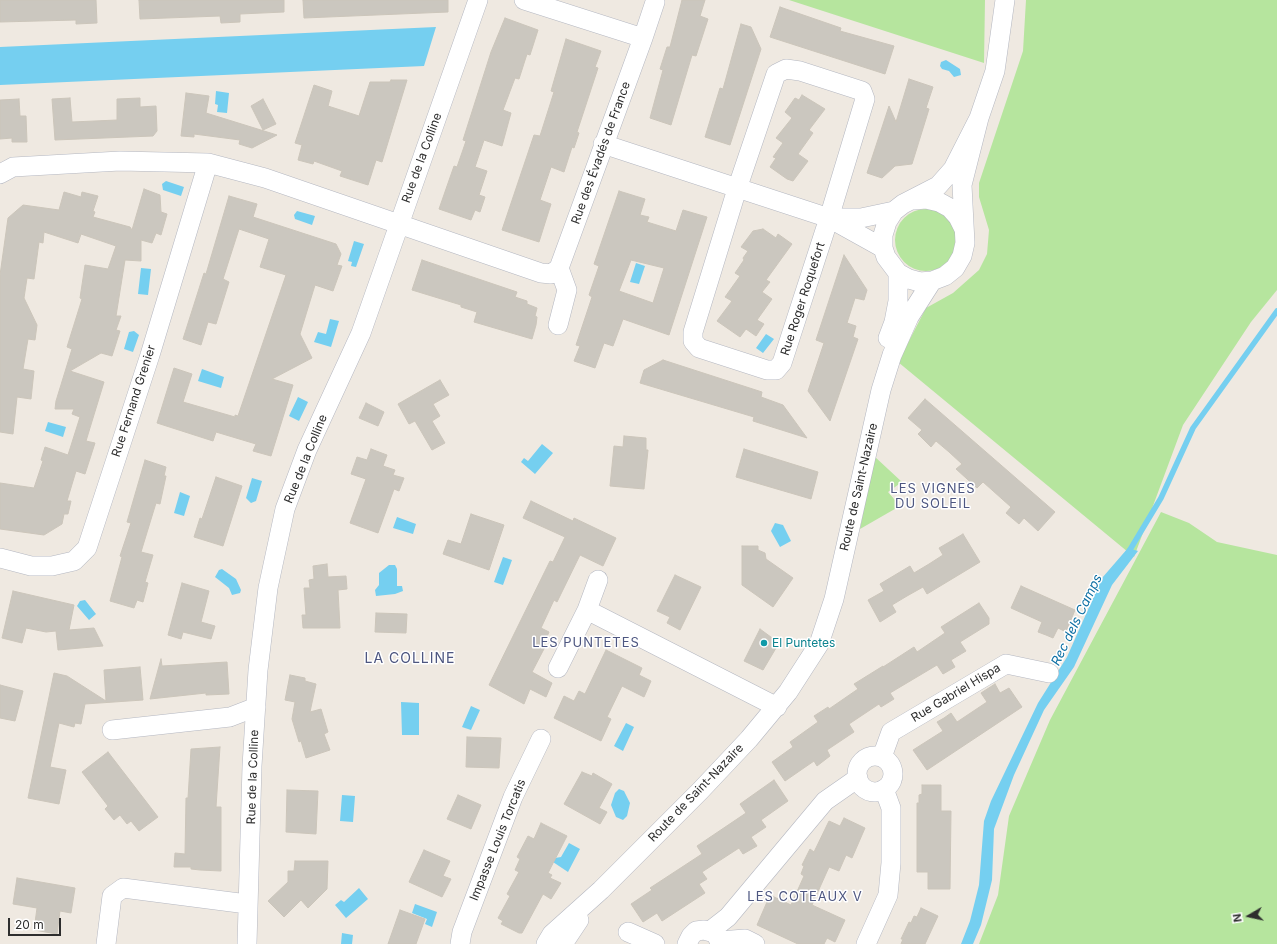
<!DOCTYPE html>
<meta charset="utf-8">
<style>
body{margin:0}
#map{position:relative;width:1277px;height:944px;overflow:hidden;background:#efe9e1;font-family:Inter,sans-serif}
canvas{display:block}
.north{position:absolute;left:1229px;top:896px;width:40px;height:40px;-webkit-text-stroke:3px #fff;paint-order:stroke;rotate:261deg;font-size:11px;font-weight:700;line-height:16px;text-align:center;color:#2e2e2e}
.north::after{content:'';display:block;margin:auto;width:14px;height:18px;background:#2e2e2e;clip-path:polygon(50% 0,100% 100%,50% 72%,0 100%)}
.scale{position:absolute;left:8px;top:918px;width:53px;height:18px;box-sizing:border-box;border:2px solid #2e2e2e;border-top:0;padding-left:5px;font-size:12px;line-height:14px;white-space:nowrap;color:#2e2e2e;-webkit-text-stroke:3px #fff;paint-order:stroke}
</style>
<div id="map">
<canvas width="1277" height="944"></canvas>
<div class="north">N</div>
<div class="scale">20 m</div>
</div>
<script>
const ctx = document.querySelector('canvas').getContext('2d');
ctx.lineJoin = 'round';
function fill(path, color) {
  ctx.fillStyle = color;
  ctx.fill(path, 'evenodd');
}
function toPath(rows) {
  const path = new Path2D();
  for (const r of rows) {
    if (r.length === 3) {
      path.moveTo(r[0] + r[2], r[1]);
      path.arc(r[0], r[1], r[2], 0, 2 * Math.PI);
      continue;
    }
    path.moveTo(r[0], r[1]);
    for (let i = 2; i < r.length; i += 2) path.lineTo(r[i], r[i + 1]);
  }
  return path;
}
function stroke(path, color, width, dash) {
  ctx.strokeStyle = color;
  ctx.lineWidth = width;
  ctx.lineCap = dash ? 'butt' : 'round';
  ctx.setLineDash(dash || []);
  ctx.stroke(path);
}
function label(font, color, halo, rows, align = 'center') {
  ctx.font = font + ' Inter,sans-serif';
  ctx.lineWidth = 3;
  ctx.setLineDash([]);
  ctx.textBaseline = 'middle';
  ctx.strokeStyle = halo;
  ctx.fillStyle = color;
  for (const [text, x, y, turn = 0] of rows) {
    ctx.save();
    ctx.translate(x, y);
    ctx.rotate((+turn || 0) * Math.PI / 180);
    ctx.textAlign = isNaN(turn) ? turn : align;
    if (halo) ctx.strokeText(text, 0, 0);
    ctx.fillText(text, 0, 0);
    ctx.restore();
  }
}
fill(toPath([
 [789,0,985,0,984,63],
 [1026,0,1277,0,1277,290,1251,322,1183,425,1134,557,898,362,926,308,953,293,979,270,987,254,989,230,979,197,979,183,1023,51],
 [926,240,31],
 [874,456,902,482,888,492,900,506,860,529],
 [1161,512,1189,523,1217,542,1277,555,1277,944,979,944,998,895,1009,816,1050,720]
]), '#b6e59e');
fill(toPath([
 [436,27,424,66,0,85,0,47],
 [946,60,960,69,961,75,954,77,949,71,942,69,940,66,941,62],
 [216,91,229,93,227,113,217,112,218,105,215,104],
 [166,181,184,187,181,196,163,190,162,184],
 [297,211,315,216,312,225,295,219,294,215],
 [354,241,364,244,356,267,351,266,352,262,348,261],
 [636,263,645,266,639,284,630,282],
 [141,268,151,269,148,295,138,294],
 [330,319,339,321,331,347,314,342,318,332,326,334],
 [134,331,139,335,133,352,124,349,129,332],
 [766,334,774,339,763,353,756,348],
 [202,369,224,377,221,388,198,381],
 [298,397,308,402,299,421,289,416],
 [48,422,66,427,63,437,45,431],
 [542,444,553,453,535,474,521,462,524,458,528,461],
 [252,478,262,481,256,501,251,503,246,498],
 [180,492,190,496,184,516,174,513],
 [397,517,416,524,413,534,393,528],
 [775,523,783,525,791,541,780,547,771,531],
 [1128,548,1138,551,1112,585,1074,667,1044,710,1014,775,994,829,992,880,981,925,973,944,961,944,970,921,979,885,984,821,991,801,1038,703,1067,657,1102,578],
 [503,557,512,560,503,585,494,582],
 [389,565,395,565,397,569,397,586,402,586,403,591,395,594,376,596,375,590,379,585,379,573],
 [222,569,236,579,241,590,240,593,232,595,229,588,215,577,219,570],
 [85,600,96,614,89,620,77,606,80,601],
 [401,702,419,703,419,735,402,735],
 [471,706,480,710,471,730,462,727],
 [626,723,634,727,623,751,614,746],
 [619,789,624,791,630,803,627,816,623,820,616,817,611,805,615,793],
 [342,795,355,796,353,822,340,821],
 [569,843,580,849,568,872,553,862,555,858,561,857],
 [359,888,368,899,346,918,335,905,341,900,344,902],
 [415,904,437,912,432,927,425,924,427,919,412,913],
 [342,933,353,935,352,944,341,944]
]), '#75cff0');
stroke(toPath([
 [1128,553,1161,498,1193,428,1277,311]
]), '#75cff0', 5.5);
const building = toPath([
 [0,0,96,0,97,23,76,24,76,20,0,22,0,0],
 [139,0,284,0,284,12,240,14,240,22,221,23,220,16,140,19,139,0],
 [303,0,448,0,448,12,304,18,303,0],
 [682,0,705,0,700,16,708,19,696,56,692,55,671,125,650,118,663,70,660,69,667,47,670,47,682,0],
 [780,7,841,28,840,31,894,46,885,74,770,37,780,7],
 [505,18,538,30,530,55,527,54,519,79,515,78,503,110,511,113,502,146,484,140,475,167,487,171,479,195,485,197,480,212,475,210,471,220,439,209,454,166,457,167,466,141,463,140,491,52,505,18],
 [741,24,751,27,761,49,730,145,705,137,720,88,723,89,741,24],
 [566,39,601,51,595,67,598,68,577,132,579,133,574,148,572,147,564,172,551,167,540,200,551,204,539,242,502,230,534,135,540,136,554,92,551,91,566,39],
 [909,79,933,87,926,108,929,109,912,164,895,166,882,178,867,173,889,106,896,122,909,79],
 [391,80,407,80,382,162,376,160,368,185,340,176,342,171,314,161,313,164,298,160,302,145,295,143,314,85,332,91,328,106,359,116,370,82,390,82,391,80],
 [186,93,209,96,206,113,277,135,252,148,239,144,240,140,194,134,194,137,181,136,186,93],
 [802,95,825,109,809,130,813,133,798,154,808,161,793,181,787,179,770,167,776,158,773,157,783,143,776,138,792,118,785,112,795,98,799,100,802,95],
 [70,98,72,122,117,120,117,99,140,98,140,107,156,106,157,131,153,136,55,140,52,99,70,98],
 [19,99,20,116,26,116,27,142,12,142,12,138,0,139,0,100,19,99],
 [263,99,276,124,263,130,251,106,263,99],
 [144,189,160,195,161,212,167,214,161,235,156,233,152,243,141,240,141,261,125,260,116,316,121,316,116,330,120,331,112,356,101,353,70,371,104,382,86,441,95,443,85,474,76,471,67,501,71,501,68,514,64,514,62,524,44,535,0,529,0,483,34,488,43,461,41,460,45,447,68,455,80,417,72,414,74,409,55,409,56,401,72,349,67,347,82,299,80,298,85,265,108,269,116,246,81,234,78,243,44,232,43,243,39,242,34,279,27,278,24,298,37,325,35,340,28,339,23,369,34,371,31,399,17,397,13,434,0,432,0,275,8,218,23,205,59,210,64,192,81,197,82,192,98,196,93,211,95,212,93,217,130,227,132,230,144,189],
 [619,191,645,199,640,215,649,217,647,222,676,231,683,210,707,217,669,335,623,319,613,346,604,343,595,368,574,361,580,346,576,345,592,297,589,295,599,266,594,264,619,191],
 [631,260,664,268,653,303,619,291,631,260],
 [229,196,257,204,253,217,336,244,341,254,337,265,342,266,333,291,315,285,300,334,312,358,272,379,293,385,271,456,253,451,256,444,216,432,213,441,157,423,174,368,192,374,183,402,235,417,235,415,238,416,286,275,260,267,269,239,239,229,223,279,229,282,216,324,208,322,201,345,183,339,204,273,206,274,229,196],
 [763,229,776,238,778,234,792,244,766,280,770,282,762,292,772,299,757,320,764,324,756,336,746,329,740,337,717,321,732,301,725,297,740,276,735,273,744,260,743,258,748,251,741,247,753,231,763,229],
 [844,255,867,290,864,300,855,298,847,323,856,326,853,337,858,339,830,421,808,391,824,343,816,340,844,255],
 [422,260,517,292,515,297,527,301,527,304,537,308,535,316,537,317,536,325,532,339,474,322,477,312,461,307,461,305,412,290,422,260],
 [663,360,762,392,761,397,783,405,807,438,753,421,754,417,640,383,644,370,663,360],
 [440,380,449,395,433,404,440,416,432,421,445,443,432,450,415,421,409,424,398,404,440,380],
 [925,399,1055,512,1038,531,1024,518,1019,524,1006,513,1011,507,983,482,977,488,956,469,962,464,949,452,936,441,931,447,918,434,922,430,908,418,925,399],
 [366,403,384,412,378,426,359,418,366,403],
 [624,436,646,438,646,450,648,450,644,489,610,486,614,446,623,447,624,436],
 [371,449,387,455,383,466,395,470,393,475,404,478,399,491,394,489,378,533,350,523,366,479,351,474,357,457,367,460,371,449],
 [744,449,818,472,811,499,736,477,744,449],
 [145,460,166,467,164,476,166,476,160,504,156,503,141,552,153,555,145,582,148,583,143,602,137,600,134,608,110,601,122,557,120,556,131,523,127,522,145,460],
 [216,477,242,486,223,546,194,537,200,518,202,519,216,477],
 [531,501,573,521,574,518,616,538,603,566,580,555,557,602,554,600,541,628,549,632,544,644,546,645,532,672,552,683,546,697,530,689,524,704,489,685,550,561,553,562,565,537,523,518,531,501],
 [471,514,504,525,489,570,443,554,448,540,461,544,471,514],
 [963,534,980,562,927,594,923,587,907,596,892,605,896,612,880,622,868,600,884,591,880,584,910,566,914,573,929,564,943,555,939,548,963,534],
 [742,546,758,546,758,550,765,553,766,559,793,578,773,607,742,585,742,546],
 [327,564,328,577,346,576,347,589,338,590,340,628,303,628,302,615,306,615,304,588,310,588,309,580,314,579,313,566,327,564],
 [675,575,701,587,680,630,667,623,670,617,657,611,675,575],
 [182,583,209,591,201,622,215,626,211,639,183,632,181,639,168,635,182,583],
 [1021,586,1075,610,1066,632,1058,628,1053,638,1046,635,1038,632,1042,622,1011,608,1021,586],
 [13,591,74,605,69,630,94,628,103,646,58,650,56,631,46,632,26,628,22,643,2,638,13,591],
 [979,603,989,618,989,624,960,642,966,651,951,660,955,667,943,674,937,665,890,693,894,699,881,707,879,704,849,724,854,732,827,750,830,756,817,766,814,761,785,781,772,762,793,747,790,742,818,722,814,716,828,707,829,709,858,689,854,684,883,666,883,667,914,647,917,652,945,633,941,627,979,603],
 [376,613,407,614,406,633,375,632,376,613],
 [760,629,779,643,763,670,744,661,760,629],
 [606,650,642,668,639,675,651,681,644,697,622,686,607,717,611,719,601,741,554,718,564,696,574,701,579,691,585,694,606,650],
 [161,659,162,666,227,662,229,694,206,695,206,693,150,699,161,659],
 [140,667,143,700,85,704,81,724,75,723,74,727,59,723,50,767,66,770,59,804,28,798,54,673,67,676,106,701,104,670,140,667],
 [290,675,305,678,305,681,316,684,310,712,321,709,328,732,324,734,330,750,306,758,301,741,299,742,292,719,295,702,285,700,290,675],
 [995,684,1000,693,1009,688,1022,707,927,770,913,750,943,731,937,722,944,718,951,713,957,722,987,702,981,693,995,684],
 [0,685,23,691,15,721,0,718,0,685],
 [467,737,501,738,499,768,466,767,467,737],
 [220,747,216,807,221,807,221,871,200,870,191,869,191,867,174,867,175,853,185,854,186,798,188,798,191,749,220,747],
 [108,752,158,817,139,831,131,821,127,824,120,815,114,820,105,809,108,806,82,772,108,752],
 [582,772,592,776,593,773,612,784,599,808,607,812,600,824,564,804,582,772],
 [774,780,788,801,761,820,766,827,751,837,757,846,743,854,739,848,702,872,707,879,699,884,705,893,662,921,657,913,643,922,631,904,652,890,650,888,702,854,697,846,746,813,740,804,774,780],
 [922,785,941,785,941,811,951,811,950,889,928,889,928,872,917,872,917,803,919,803,919,795,922,794,922,785],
 [287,790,318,791,316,834,286,832,287,790],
 [458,795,481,805,471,829,447,819,458,795],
 [844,818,865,828,852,858,846,855,839,871,829,867,812,905,845,920,835,942,827,938,824,944,798,944,757,925,770,895,791,905,804,876,801,874,804,866,802,865,810,849,814,852,829,821,840,826,844,818],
 [541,823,567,836,548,873,552,875,550,878,561,883,551,899,543,894,522,933,519,933,501,924,503,921,498,918,510,896,507,894,519,872,515,870,520,859,517,857,528,836,534,839,541,823],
 [424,850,450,861,443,876,451,879,442,897,409,882,424,850],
 [295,861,328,861,327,889,308,908,301,900,284,917,268,901,288,882,288,871,294,871,295,861],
 [17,878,75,888,71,913,60,911,57,934,34,930,37,908,13,904,17,878],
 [921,908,938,916,925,944,901,944,903,939,901,939,909,922,911,923,914,916,917,917,921,908],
 [400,910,425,919,416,944,388,944,400,910]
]);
fill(building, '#cbc7bf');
stroke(building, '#cbc5ba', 1);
const minor = toPath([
 [643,38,655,2],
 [786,69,800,71,862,91,865,99,829,218,782,363,776,370,767,370,699,348,693,341,693,332,737,189,776,74,786,69],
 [979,118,953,169,938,186,903,204,894,211,887,222,883,235,883,248,886,257,898,273,909,279,920,282,932,281,945,276,955,268,962,256,965,243,962,185,979,118,995,71,1005,0],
 [603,144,829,218,883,248],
 [0,174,13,167,120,161,208,163,265,178,541,273,551,274,559,268,643,38,524,0],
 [914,200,926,199,939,202,950,208,958,217,964,229],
 [830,218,861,218,894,211],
 [558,325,567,290,559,268],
 [888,338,894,322,898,301,898,273],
 [0,558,31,566,52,566,74,561,87,548,150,355,208,163],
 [587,610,598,580],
 [558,668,587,610,777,707],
 [112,730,230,717,256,707],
 [875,774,18],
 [882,757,891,732,1006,664,1049,673],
 [710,931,728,917,825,801,858,778],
 [628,932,655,944],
 [720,941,745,939,755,944],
 [106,944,112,896,123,888,247,904],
 [247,944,252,766,258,670,268,588,285,509,307,450,361,333,478,0],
 [460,944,462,932,513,797,541,739],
 [546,944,552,934,601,890,700,791,749,739,788,692,819,644,834,599,881,390,892,355,909,317,932,281],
 [563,944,579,920],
 [687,944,691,936,696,931,704,930,715,933,721,944],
 [866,944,888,895,891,863,891,808,884,789]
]);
stroke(minor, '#b4b7c1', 20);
stroke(minor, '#fff', 19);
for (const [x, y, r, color] of [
 [764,643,4,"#0f9aa8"]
]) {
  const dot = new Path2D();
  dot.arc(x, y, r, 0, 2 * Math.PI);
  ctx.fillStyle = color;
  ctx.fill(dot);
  stroke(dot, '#fff', 1.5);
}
label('12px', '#2e2e2e', '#fff', [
 ["Rue des Évadés de France",601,153,-70],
 ["Rue de la Colline",422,158,-70],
 ["Rue Roger Roquefort",803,299,-72],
 ["Rue Fernand Grenier",134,401,-72],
 ["Rue de la Colline",306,459,-68],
 ["Route de Saint-Nazaire",859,487,-77],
 ["Rue Gabriel Hispa",956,693,-31],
 ["Rue de la Colline",253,777,-88],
 ["Route de Saint-Nazaire",696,793,-46],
 ["Impasse Louis Torcatis",498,840,-68]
]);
label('12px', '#0d838f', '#fff', [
 ["El Puntetes",772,643]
], 'left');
ctx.letterSpacing = '1px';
label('13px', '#4d5680', '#fff', [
 ["LES VIGNES",933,489],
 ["DU SOLEIL",933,504],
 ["LES PUNTETES",586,643],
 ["LES COTEAUX V",805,897]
]);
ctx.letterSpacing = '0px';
label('italic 13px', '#0d6fa3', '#fff', [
 ["Rec dels Camps",1077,620,-64]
]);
ctx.letterSpacing = '1px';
label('14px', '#4d5680', '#fff', [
 ["LA COLLINE",410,659]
]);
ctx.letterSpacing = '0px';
</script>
